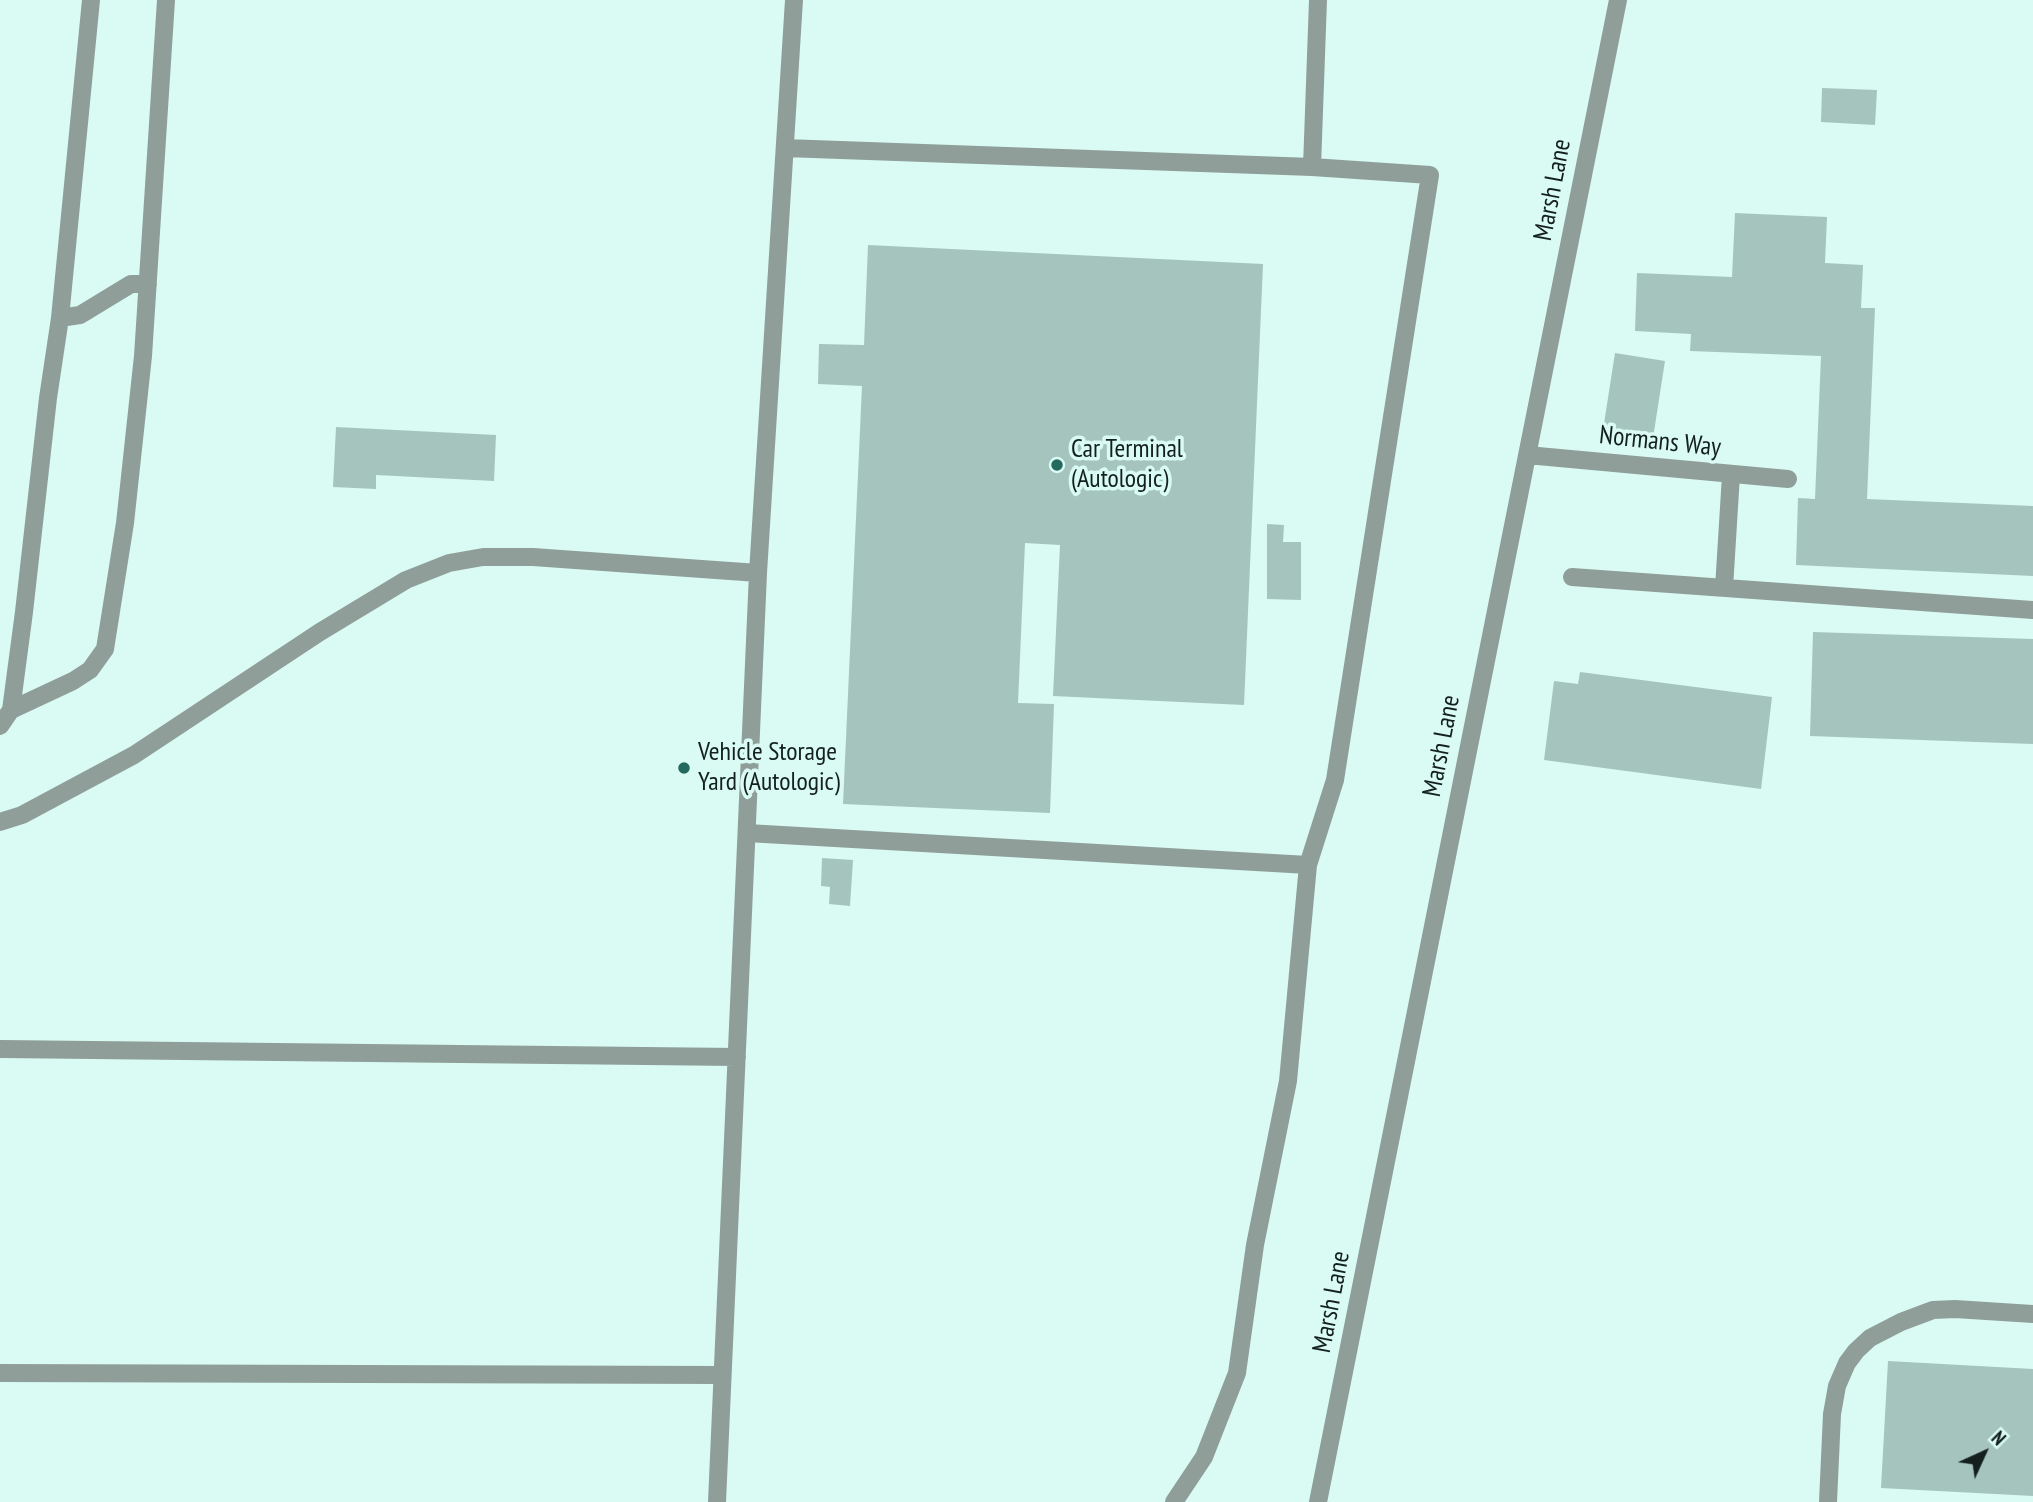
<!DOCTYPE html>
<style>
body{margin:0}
#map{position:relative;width:2033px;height:1502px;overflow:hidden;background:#d9fbf3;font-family:"PT Sans Narrow",sans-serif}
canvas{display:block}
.north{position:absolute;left:1949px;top:1418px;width:70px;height:70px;-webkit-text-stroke:5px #d9fbf3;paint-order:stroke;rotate:45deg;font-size:19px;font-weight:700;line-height:28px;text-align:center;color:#14201d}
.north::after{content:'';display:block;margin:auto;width:24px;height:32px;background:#14201d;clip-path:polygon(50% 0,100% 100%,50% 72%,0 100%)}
</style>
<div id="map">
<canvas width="2033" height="1502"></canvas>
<div class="north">N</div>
</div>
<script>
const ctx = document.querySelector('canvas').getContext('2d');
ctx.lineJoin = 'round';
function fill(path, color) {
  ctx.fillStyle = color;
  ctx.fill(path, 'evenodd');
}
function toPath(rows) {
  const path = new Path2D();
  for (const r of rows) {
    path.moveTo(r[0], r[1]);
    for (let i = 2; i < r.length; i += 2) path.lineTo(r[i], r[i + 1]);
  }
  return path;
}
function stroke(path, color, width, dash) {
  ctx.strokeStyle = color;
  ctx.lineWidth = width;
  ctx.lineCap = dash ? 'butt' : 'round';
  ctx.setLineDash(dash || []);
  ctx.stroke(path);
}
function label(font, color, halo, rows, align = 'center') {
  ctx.font = font + ' "PT Sans Narrow",sans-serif';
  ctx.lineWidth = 7;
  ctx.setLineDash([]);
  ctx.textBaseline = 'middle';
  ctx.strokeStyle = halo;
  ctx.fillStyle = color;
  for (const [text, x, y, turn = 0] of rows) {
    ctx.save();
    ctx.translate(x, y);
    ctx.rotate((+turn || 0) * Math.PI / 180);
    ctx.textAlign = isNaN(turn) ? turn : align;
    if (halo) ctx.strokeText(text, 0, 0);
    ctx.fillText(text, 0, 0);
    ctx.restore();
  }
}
fill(toPath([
 [1822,88,1877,90,1875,125,1821,122],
 [1735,213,1827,217,1825,263,1863,265,1861,308,1875,308,1867,499,2033,506,2033,576,1796,565,1798,498,1815,499,1821,356,1690,351,1691,334,1635,331,1637,273,1732,277],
 [868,245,1263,264,1244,705,1053,696,1060,545,1025,543,1018,703,1054,704,1050,813,843,804,862,386,818,384,819,344,864,345],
 [1615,353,1665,361,1651,451,1601,443],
 [336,427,496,435,494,481,376,475,376,489,333,487],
 [1267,524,1284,525,1283,542,1301,542,1301,600,1267,599],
 [1813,632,2033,639,2033,744,1810,736],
 [1580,672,1772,697,1761,789,1544,760,1554,681,1578,684],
 [822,858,853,860,850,906,829,904,830,887,821,886],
 [1888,1361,2033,1369,2033,1496,1881,1488]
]), '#a5c4bd');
stroke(toPath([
 [785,148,1312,167,1430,175,1335,780,1308,865],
 [1312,167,1318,0],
 [60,318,80,315,131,284,148,284],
 [1527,455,1788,479],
 [1572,577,2033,610],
 [1724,588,1731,475],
 [11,710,73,681,90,670,105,649,125,523,143,356,166,0],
 [0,726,11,710,24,612,48,398,60,318,91,0],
 [0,822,22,815,134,755,320,632,406,580,449,563,483,557,533,557,758,573],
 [747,833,1308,865,1288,1081,1255,1245,1237,1373,1204,1457,1174,1502],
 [0,1049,737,1057],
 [0,1373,722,1375],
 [717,1502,758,573,794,0],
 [1318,1502,1618,0],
 [1828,1502,1832,1414,1837,1386,1847,1363,1856,1351,1870,1338,1901,1322,1933,1310,1955,1309,2033,1314]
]), '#909e9a', 18);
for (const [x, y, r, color] of [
 [1057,465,7,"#23695e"],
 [684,768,7,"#23695e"]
]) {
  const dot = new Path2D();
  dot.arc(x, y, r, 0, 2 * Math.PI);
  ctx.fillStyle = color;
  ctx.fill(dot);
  stroke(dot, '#d9fbf3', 2.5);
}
label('26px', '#14201d', '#d9fbf3', [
 ["Marsh Lane",1553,190,-79],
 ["Normans Way",1660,442,6],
 ["Marsh Lane",1442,746,-79],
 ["Marsh Lane",1332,1302,-79]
]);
label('26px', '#14201d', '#d9fbf3', [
 ["Car Terminal",1071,450],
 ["(Autologic)",1071,480],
 ["Vehicle Storage",698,753],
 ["Yard (Autologic)",698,783]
], 'left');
</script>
